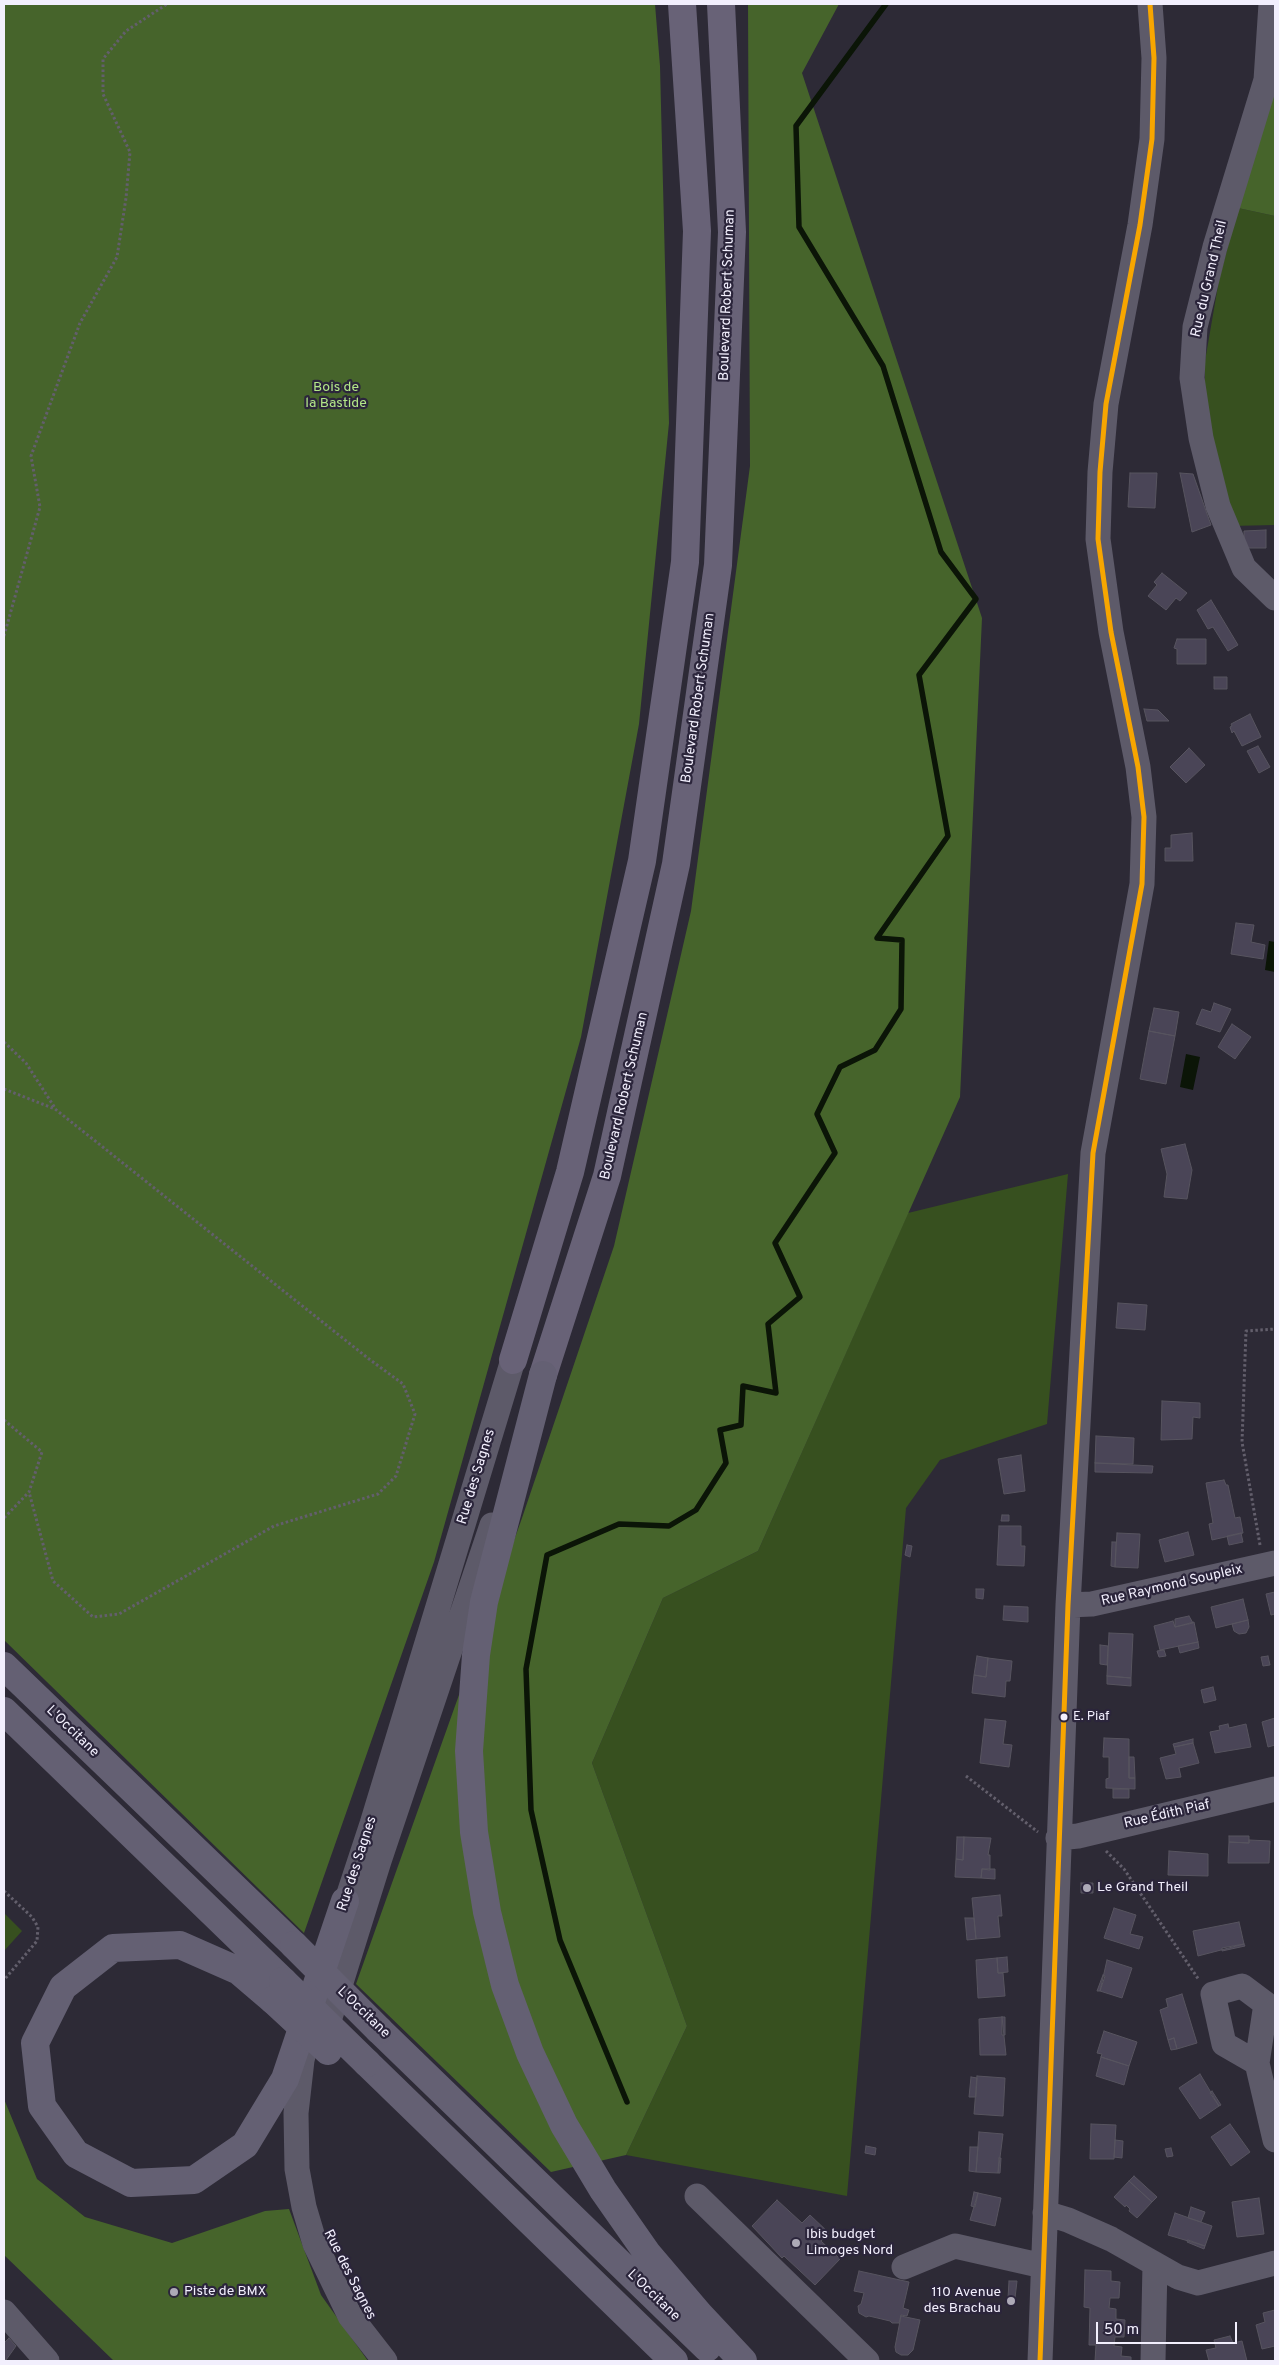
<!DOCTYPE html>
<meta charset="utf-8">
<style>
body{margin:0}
#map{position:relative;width:1279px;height:2365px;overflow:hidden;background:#2d2a36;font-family:Overpass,sans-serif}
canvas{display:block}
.frame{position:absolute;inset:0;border:5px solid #f2effd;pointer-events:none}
.scale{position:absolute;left:1096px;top:2322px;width:141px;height:22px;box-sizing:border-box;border:2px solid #f2effd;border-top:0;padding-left:6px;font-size:15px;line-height:18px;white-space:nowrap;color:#f2effd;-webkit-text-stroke:4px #2b253b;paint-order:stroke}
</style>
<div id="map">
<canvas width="1279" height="2365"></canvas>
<div class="frame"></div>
<div class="scale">50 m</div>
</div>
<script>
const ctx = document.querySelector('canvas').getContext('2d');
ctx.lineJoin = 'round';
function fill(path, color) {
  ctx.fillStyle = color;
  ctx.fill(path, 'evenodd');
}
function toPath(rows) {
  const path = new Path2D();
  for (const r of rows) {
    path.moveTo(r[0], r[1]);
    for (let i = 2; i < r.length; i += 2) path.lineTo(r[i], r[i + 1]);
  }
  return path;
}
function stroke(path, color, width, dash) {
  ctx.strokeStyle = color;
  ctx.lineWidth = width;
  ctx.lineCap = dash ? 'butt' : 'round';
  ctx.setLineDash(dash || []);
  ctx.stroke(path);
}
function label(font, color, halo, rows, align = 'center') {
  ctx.font = font + ' Overpass,sans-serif';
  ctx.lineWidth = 4.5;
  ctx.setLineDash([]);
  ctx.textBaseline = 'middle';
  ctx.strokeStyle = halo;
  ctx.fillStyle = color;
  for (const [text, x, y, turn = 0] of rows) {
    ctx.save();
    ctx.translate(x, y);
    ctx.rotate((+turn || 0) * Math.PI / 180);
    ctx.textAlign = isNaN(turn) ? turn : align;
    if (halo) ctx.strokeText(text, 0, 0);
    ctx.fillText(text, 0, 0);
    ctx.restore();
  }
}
fill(toPath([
 [1238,208,1275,216,1275,525,1231,526,1205,415,1205,361,1219,280],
 [1068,1174,1047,1424,940,1460,906,1508,847,2196,626,2155,687,2026,592,1763,663,1598,758,1551,908,1213],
 [4,1913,22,1931,4,1951]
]), '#37501f');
fill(toPath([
 [4,4,655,4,660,66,669,423,639,724,581,1037,434,1562,304,1933,4,1640],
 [748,4,839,4,802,73,982,618,960,1097,758,1551,663,1598,592,1763,687,2026,626,2155,551,2172,356,1984,522,1518,614,1246,691,911,750,466],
 [1275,71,1275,216,1238,208],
 [4,2099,37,2179,85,2217,172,2243,265,2211,289,2209,321,2295,368,2361,114,2361,4,2255]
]), '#46642b');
fill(toPath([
 [1269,941,1275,942,1275,972,1265,970],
 [1186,1054,1200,1057,1193,1090,1180,1087]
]), '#0b1507');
stroke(toPath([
 [627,2102,560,1940,531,1810,526,1669,547,1555,619,1524,669,1526,696,1510,726,1463,720,1430,741,1425,743,1386,776,1393,768,1324,800,1297,775,1243,835,1153,817,1114,840,1067,875,1050,901,1009,902,940,877,938,948,836,919,675,976,599,941,552,883,366,799,227,796,126,886,4]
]), '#0b1507', 5.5);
const building = toPath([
 [1130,473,1157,473,1155,508,1128,507,1130,473],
 [1180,473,1193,474,1211,525,1192,532,1180,473],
 [1266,530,1266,548,1244,548,1244,531,1266,530],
 [1162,573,1187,593,1180,601,1176,598,1166,610,1148,596,1157,585,1154,582,1162,573],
 [1211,600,1238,645,1228,651,1213,627,1208,629,1197,610,1211,600],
 [1177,639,1206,639,1206,664,1177,664,1177,649,1174,648,1177,639],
 [1214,677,1227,677,1227,689,1214,689,1214,677],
 [1144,709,1158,710,1169,721,1147,721,1144,709],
 [1250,714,1261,737,1242,746,1234,731,1232,733,1230,727,1232,726,1231,724,1250,714],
 [1258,746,1270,767,1259,773,1247,751,1258,746],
 [1189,748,1205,765,1186,783,1170,767,1189,748],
 [1192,833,1193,861,1165,861,1165,848,1171,848,1171,835,1192,833],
 [1236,923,1254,925,1251,942,1265,945,1263,959,1231,954,1236,923],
 [1214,1003,1231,1009,1220,1032,1196,1024,1202,1009,1211,1012,1214,1003],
 [1154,1008,1179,1012,1175,1036,1149,1031,1154,1008],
 [1232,1024,1251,1037,1235,1059,1218,1047,1232,1024],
 [1149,1031,1175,1036,1166,1084,1140,1079,1149,1031],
 [1185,1144,1192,1170,1187,1199,1164,1197,1167,1174,1161,1149,1185,1144],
 [1118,1303,1147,1305,1145,1330,1116,1328,1118,1303],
 [1162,1401,1200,1403,1200,1418,1193,1417,1192,1439,1161,1440,1162,1401],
 [1096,1436,1134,1438,1133,1464,1095,1463,1096,1436],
 [1021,1455,1025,1491,1004,1494,998,1459,1021,1455],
 [1095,1463,1153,1466,1152,1473,1095,1472,1095,1463],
 [1224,1480,1226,1485,1228,1485,1235,1518,1240,1517,1243,1533,1212,1540,1209,1524,1213,1523,1206,1483,1224,1480],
 [1002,1515,1009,1515,1009,1521,1001,1521,1002,1515],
 [999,1526,1021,1526,1021,1546,1025,1546,1024,1566,997,1565,999,1526],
 [1188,1532,1194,1555,1165,1562,1159,1540,1188,1532],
 [1117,1533,1140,1534,1138,1568,1115,1567,1117,1533],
 [1241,1533,1243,1542,1229,1545,1227,1536,1241,1533],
 [1112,1542,1116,1542,1115,1567,1111,1566,1112,1542],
 [907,1545,912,1546,910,1557,905,1555,907,1545],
 [976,1589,984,1589,983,1599,976,1598,976,1589],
 [1275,1592,1275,1614,1271,1615,1266,1594,1275,1592],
 [1243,1599,1248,1620,1216,1628,1211,1607,1243,1599],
 [1004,1606,1028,1607,1028,1622,1003,1620,1004,1606],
 [1189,1616,1193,1623,1175,1627,1175,1619,1189,1616],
 [1248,1620,1249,1627,1246,1633,1239,1634,1234,1631,1232,1624,1248,1620],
 [1173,1621,1175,1627,1194,1622,1198,1642,1160,1650,1154,1626,1173,1621],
 [1109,1633,1133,1634,1131,1678,1107,1676,1109,1633],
 [1198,1642,1199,1648,1180,1653,1178,1646,1198,1642],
 [1100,1645,1108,1646,1107,1665,1100,1664,1100,1645],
 [1164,1650,1166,1656,1159,1657,1157,1651,1164,1650],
 [977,1656,988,1658,986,1677,974,1675,977,1656],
 [1268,1656,1270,1665,1263,1666,1261,1657,1268,1656],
 [988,1658,1012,1661,1010,1681,1006,1681,1005,1697,972,1693,974,1675,986,1677,988,1658],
 [1107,1676,1131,1678,1131,1686,1107,1684,1107,1676],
 [1213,1687,1216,1700,1204,1703,1201,1690,1213,1687],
 [1275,1718,1275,1745,1268,1747,1262,1722,1275,1718],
 [985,1719,1006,1721,1003,1744,1012,1745,1009,1767,980,1763,985,1719],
 [1228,1724,1229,1728,1246,1724,1251,1747,1215,1753,1210,1732,1220,1730,1219,1726,1228,1724],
 [1104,1738,1129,1739,1129,1778,1135,1778,1135,1789,1106,1788,1106,1779,1109,1778,1109,1757,1103,1757,1104,1738],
 [1193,1739,1193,1743,1174,1747,1173,1744,1193,1739],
 [1193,1743,1199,1763,1179,1768,1181,1777,1166,1779,1160,1758,1176,1754,1174,1747,1193,1743],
 [1129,1757,1134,1757,1135,1778,1129,1778,1129,1757],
 [1113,1789,1129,1789,1129,1798,1113,1798,1113,1789],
 [1229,1836,1249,1836,1249,1843,1229,1842,1229,1836],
 [957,1837,964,1837,963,1860,956,1859,957,1837],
 [964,1837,991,1838,988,1855,990,1855,990,1870,982,1869,981,1878,955,1877,956,1859,963,1860,964,1837],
 [1249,1840,1270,1841,1269,1863,1228,1863,1229,1842,1249,1843,1249,1840],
 [1169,1851,1208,1854,1208,1876,1168,1875,1169,1851],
 [982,1869,995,1869,995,1879,981,1878,982,1869],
 [1081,1883,1093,1883,1093,1893,1081,1893,1081,1883],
 [1000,1895,1002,1916,998,1916,1000,1937,976,1939,972,1898,1000,1895],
 [1114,1908,1136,1915,1130,1934,1143,1937,1139,1949,1104,1938,1114,1908],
 [965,1918,974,1918,976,1939,967,1940,965,1918],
 [1239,1922,1244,1944,1198,1956,1193,1931,1239,1922],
 [1244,1944,1245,1946,1222,1951,1222,1948,1244,1944],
 [1007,1957,1008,1972,998,1973,997,1958,1007,1957],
 [997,1958,998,1973,1003,1973,1005,1996,978,1998,976,1960,997,1958],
 [1107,1960,1132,1968,1122,1998,1100,1991,1107,1960],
 [1103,1975,1105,1976,1100,1991,1097,1991,1103,1975],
 [1182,1994,1197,2043,1177,2049,1174,2038,1168,2040,1160,2010,1168,2007,1166,1999,1182,1994],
 [1002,2017,1005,2017,1005,2035,1002,2035,1002,2017],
 [1002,2017,1006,2055,980,2055,979,2019,1002,2017],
 [1104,2031,1137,2042,1129,2066,1101,2057,1102,2054,1097,2053,1104,2031],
 [1174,2038,1177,2049,1171,2050,1168,2040,1174,2038],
 [1101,2057,1129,2066,1124,2085,1096,2076,1101,2057],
 [1200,2074,1219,2106,1200,2119,1179,2088,1200,2074],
 [977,2076,1005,2078,1003,2116,974,2114,977,2076],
 [971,2077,977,2078,976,2097,969,2097,971,2077],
 [1212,2091,1221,2105,1219,2106,1210,2093,1212,2091],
 [1091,2124,1116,2125,1114,2159,1090,2159,1091,2124],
 [1230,2124,1250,2152,1231,2166,1211,2137,1230,2124],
 [979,2132,1003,2134,998,2173,976,2172,979,2132],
 [1115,2140,1123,2141,1122,2158,1114,2157,1115,2140],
 [866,2146,876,2148,875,2155,865,2153,866,2146],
 [970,2147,978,2147,976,2172,969,2171,970,2147],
 [1171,2148,1173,2156,1167,2157,1165,2149,1171,2148],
 [999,2158,1001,2158,1000,2173,998,2173,999,2158],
 [1134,2176,1157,2197,1152,2202,1129,2181,1134,2176],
 [1129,2181,1152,2202,1137,2218,1129,2211,1130,2209,1126,2205,1125,2207,1114,2197,1129,2181],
 [974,2192,978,2193,975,2207,971,2206,974,2192],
 [978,2193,1001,2198,995,2226,970,2220,978,2193],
 [1259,2198,1264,2234,1237,2237,1232,2202,1259,2198],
 [777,2200,802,2223,810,2215,829,2233,821,2241,840,2259,815,2285,784,2256,782,2258,752,2226,777,2200],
 [1191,2207,1205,2212,1201,2222,1188,2218,1191,2207],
 [1175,2213,1212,2226,1205,2246,1168,2235,1175,2213],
 [1188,2240,1205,2246,1204,2249,1187,2242,1188,2240],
 [1085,2270,1111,2271,1111,2281,1120,2282,1119,2298,1110,2298,1109,2308,1116,2309,1116,2319,1125,2320,1124,2337,1115,2337,1114,2346,1122,2347,1121,2356,1131,2357,1131,2361,1095,2361,1096,2345,1089,2345,1090,2308,1084,2307,1085,2270],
 [859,2271,909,2282,903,2308,909,2310,907,2316,901,2315,899,2323,892,2323,890,2321,869,2316,866,2317,859,2313,858,2306,861,2304,864,2293,854,2291,859,2271],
 [1009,2281,1017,2281,1015,2298,1008,2298,1009,2281],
 [1008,2298,1015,2298,1015,2304,1008,2304,1008,2298],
 [1275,2310,1275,2346,1262,2349,1256,2325,1265,2322,1263,2313,1275,2310],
 [901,2316,920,2320,913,2350,908,2355,901,2355,896,2352,895,2347,901,2316],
 [1230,2336,1233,2343,1242,2341,1247,2361,1209,2361,1206,2350,1216,2348,1214,2340,1230,2336],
 [9,2338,16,2346,6,2360,4,2358,4,2343,9,2338]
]);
fill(building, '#4a4557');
stroke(building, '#57545f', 1);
stroke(toPath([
 [4,636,40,507,31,456,80,323,117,257,126,198,130,152,103,94,103,59,126,31,167,4],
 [4,1042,26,1063,55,1108],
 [4,1089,55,1109,369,1359,403,1384,415,1414,396,1476,378,1494,274,1526,119,1614,93,1617,53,1581,29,1492],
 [4,1420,42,1452,29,1492,4,1518],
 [1260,1545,1242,1442,1246,1331,1275,1329],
 [966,1776,1038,1832],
 [1106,1851,1124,1869,1199,1980],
 [4,1891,32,1917,38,1927,37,1941,4,1980]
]), '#635f6c', 3, [2.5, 2.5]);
stroke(toPath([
 [1271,4,1266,80,1215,247,1195,327,1192,378,1201,438,1218,506,1244,568,1275,598],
 [1068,1605,1092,1604,1275,1563],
 [1058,1838,1078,1836,1275,1789],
 [340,1921,372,1824,513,1360],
 [322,2043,379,1861,492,1525],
 [306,2044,302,2060,296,2113,297,2169,304,2207,315,2244,350,2316,385,2361],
 [1257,2063,1224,2044,1213,1994,1242,1986,1266,2004,1257,2063,1275,2140],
 [697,2196,867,2361],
 [1045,2213,1068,2220,1111,2239,1178,2277,1198,2283,1275,2263],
 [904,2267,955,2246,1043,2266],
 [4,2312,47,2361],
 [1040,2361,1068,1605,1093,1153,1142,884,1144,817,1138,767,1111,632,1098,539,1100,472,1106,404,1140,225,1152,139,1154,58,1150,4],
 [1153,2361,1155,2264]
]), '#5d5a69', 25);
stroke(toPath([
 [513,1360,570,1172,642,861,685,562,697,231,682,4],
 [543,1375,607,1176,676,864,718,565,732,232,721,4]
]), '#686277', 28);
stroke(toPath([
 [543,1375,484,1602,476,1655,469,1751,474,1832,487,1912,505,1985,530,2053,564,2125,603,2190,647,2253,699,2314,743,2361],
 [4,1666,294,1945],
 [4,1711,283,1981],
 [273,2000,239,1971,180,1945,113,1948,63,1987,35,2043,42,2106,76,2154,131,2183,194,2180,245,2145,285,2079,345,1901],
 [379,2030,707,2348],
 [367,2063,674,2361]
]), '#646073', 28);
stroke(toPath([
 [294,1945,379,2030],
 [283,1981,367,2063],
 [273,2000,328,2051]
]), '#646073', 28);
stroke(toPath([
 [1040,2361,1068,1605,1093,1153,1142,884,1144,817,1138,767,1111,632,1098,539,1100,472,1106,404,1140,225,1152,139,1154,58,1150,4]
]), '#f7a600', 5);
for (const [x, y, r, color] of [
 [1064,1717,4.5,"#f2effd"],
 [1087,1888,5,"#adaab7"],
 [796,2243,5,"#adaab7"],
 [174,2292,5,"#adaab7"],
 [1011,2301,5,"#adaab7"]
]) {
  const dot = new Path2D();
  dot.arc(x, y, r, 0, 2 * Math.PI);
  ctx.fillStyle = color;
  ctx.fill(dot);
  stroke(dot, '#2b253b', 2);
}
label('13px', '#f2effd', '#2b253b', [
 ["E. Piaf",1073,1717]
], 'left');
label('14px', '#f2effd', '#2b253b', [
 ["Rue du Grand Theil",1210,279,-77],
 ["Boulevard Robert Schuman",728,295,-88],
 ["Boulevard Robert Schuman",699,698,-82],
 ["Boulevard Robert Schuman",625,1096,-77],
 ["Rue des Sagnes",477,1477,-73],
 ["Rue Raymond Soupleix",1172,1586,-13],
 ["L'Occitane",72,1732,44],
 ["Rue Édith Piaf",1167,1815,-13],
 ["Rue des Sagnes",358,1864,-72],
 ["L'Occitane",363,2013,44],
 ["Rue des Sagnes",349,2275,63],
 ["L'Occitane",653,2296,44]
]);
label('14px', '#b3e788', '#2b253b', [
 ["Bois de",336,388],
 ["la Bastide",336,404]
]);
label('14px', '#f2effd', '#2b253b', [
 ["Le Grand Theil",1097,1888],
 ["Ibis budget",806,2235],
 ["Limoges Nord",806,2251],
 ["Piste de BMX",184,2292],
 ["110 Avenue",1001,2293,"right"],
 ["des Brachau",1001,2309,"right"]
], 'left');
</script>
